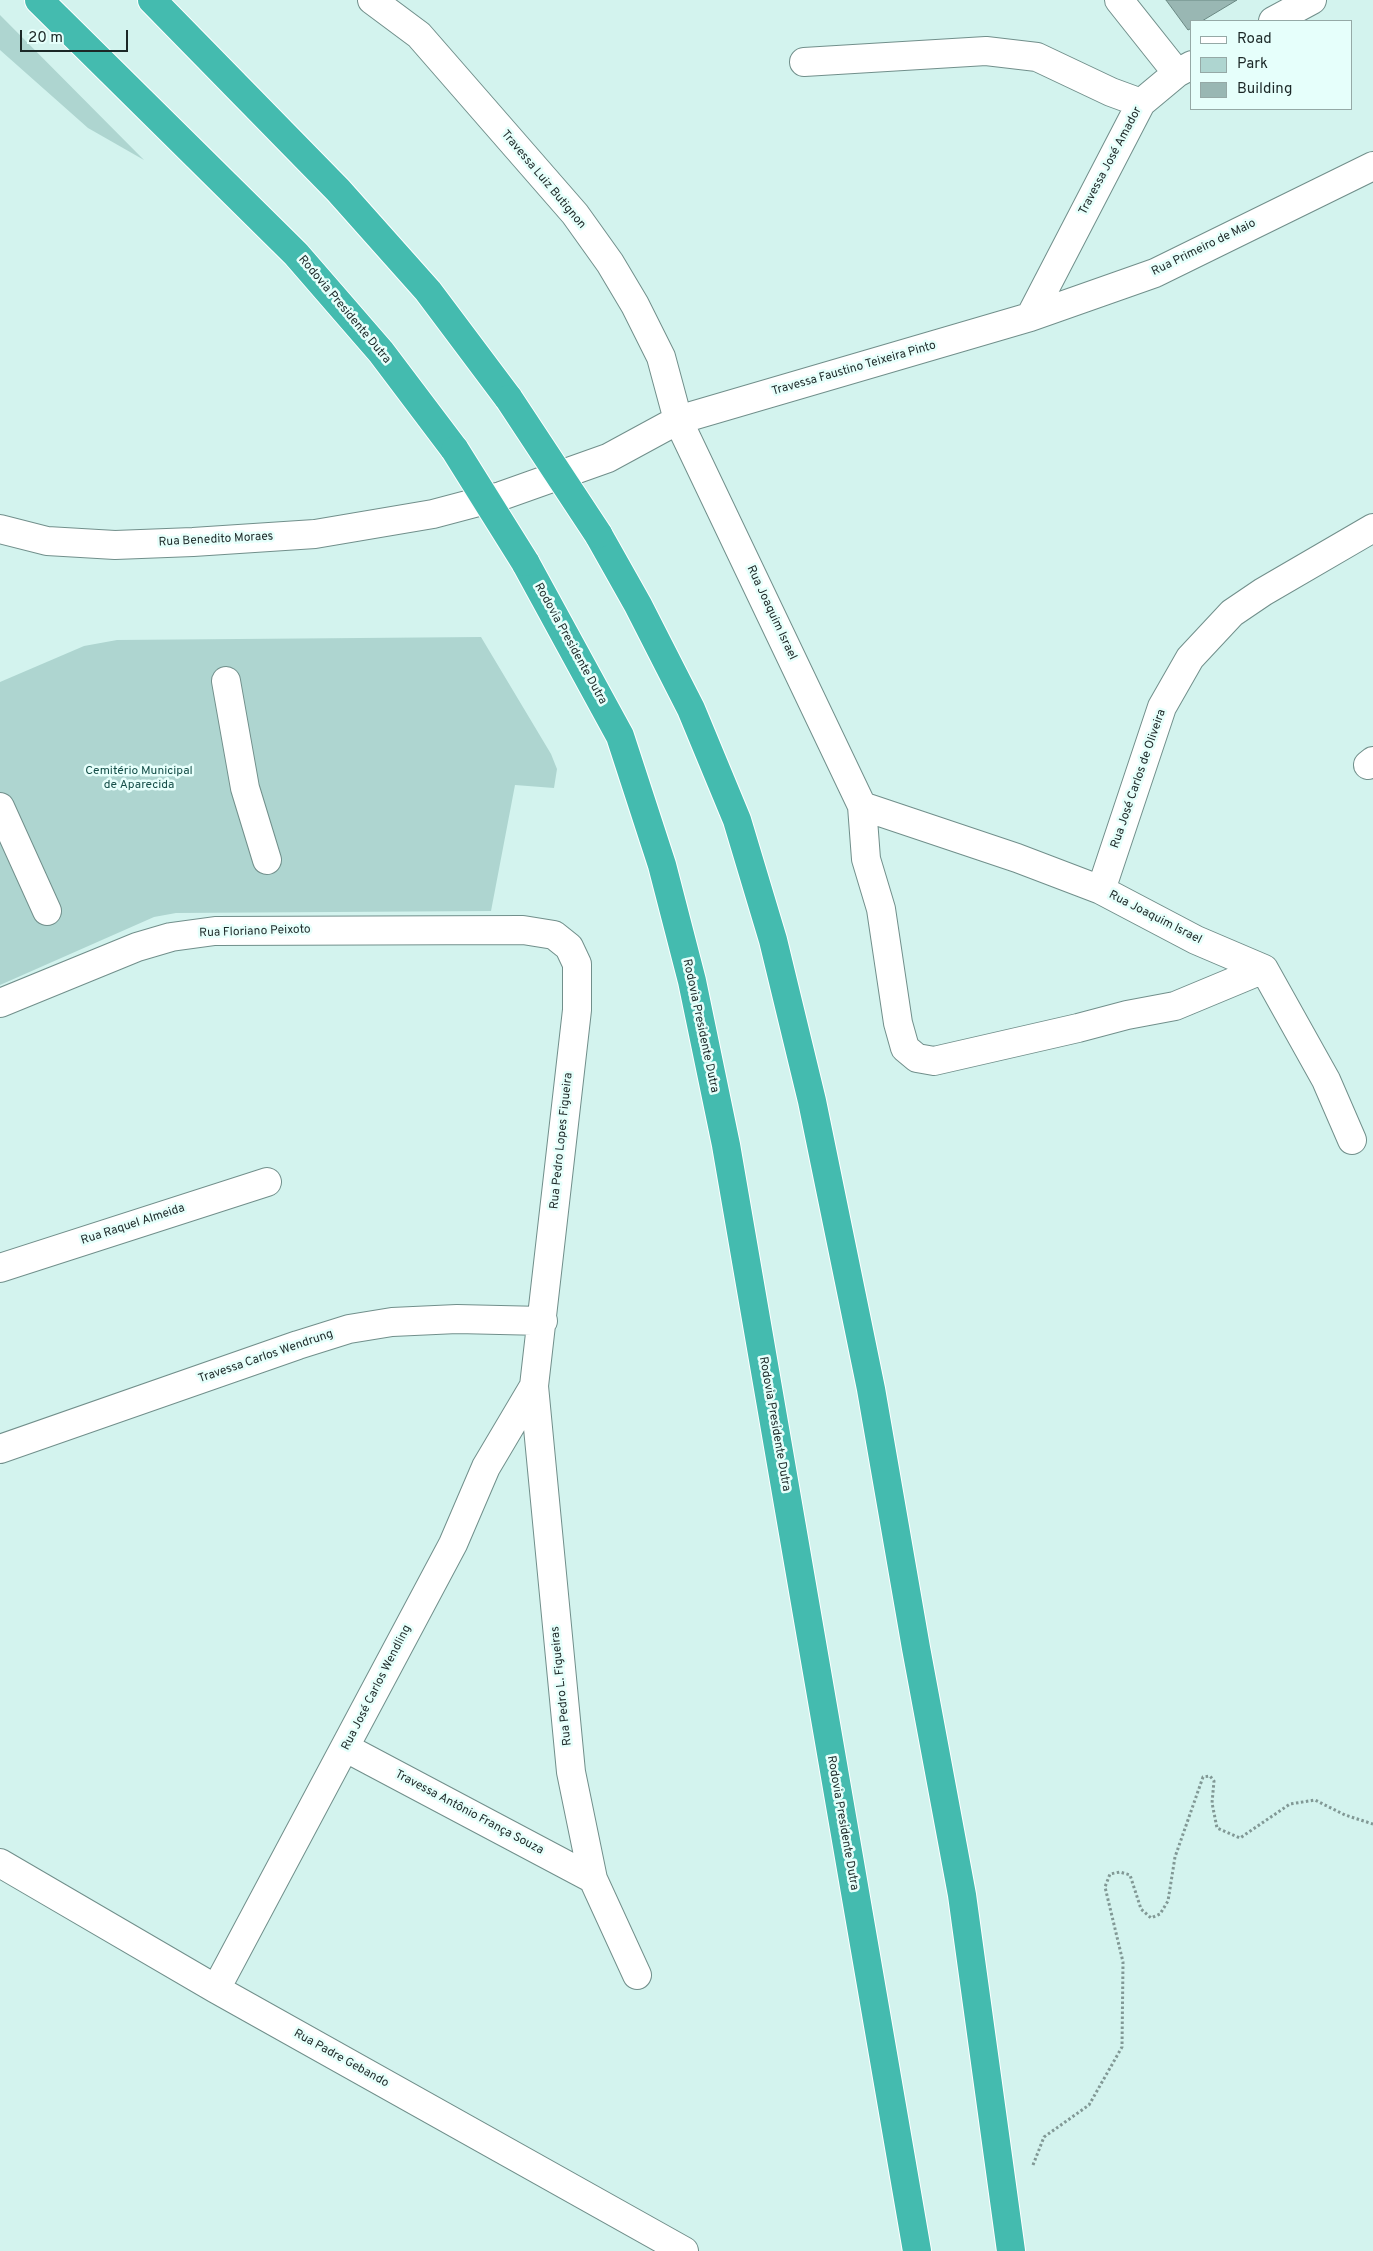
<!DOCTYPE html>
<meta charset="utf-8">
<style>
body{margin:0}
#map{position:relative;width:1373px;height:2251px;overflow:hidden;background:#d3f3ee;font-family:Overpass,sans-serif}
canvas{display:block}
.legend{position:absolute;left:1190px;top:20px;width:162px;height:90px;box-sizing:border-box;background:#e6fffb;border:1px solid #95a9a6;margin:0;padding:6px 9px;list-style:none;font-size:15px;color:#1c2827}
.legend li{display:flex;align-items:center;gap:10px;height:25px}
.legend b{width:25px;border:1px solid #95a9a6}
.scale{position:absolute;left:20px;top:30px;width:108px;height:22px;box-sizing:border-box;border:2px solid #1c2827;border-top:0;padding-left:6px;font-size:15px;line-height:18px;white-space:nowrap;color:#1c2827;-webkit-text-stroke:4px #e6fffb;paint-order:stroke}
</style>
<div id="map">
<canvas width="1373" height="2251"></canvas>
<ul class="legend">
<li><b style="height:6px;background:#fff"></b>Road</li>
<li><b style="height:14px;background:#aed5d0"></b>Park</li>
<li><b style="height:14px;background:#99b7b3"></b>Building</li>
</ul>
<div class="scale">20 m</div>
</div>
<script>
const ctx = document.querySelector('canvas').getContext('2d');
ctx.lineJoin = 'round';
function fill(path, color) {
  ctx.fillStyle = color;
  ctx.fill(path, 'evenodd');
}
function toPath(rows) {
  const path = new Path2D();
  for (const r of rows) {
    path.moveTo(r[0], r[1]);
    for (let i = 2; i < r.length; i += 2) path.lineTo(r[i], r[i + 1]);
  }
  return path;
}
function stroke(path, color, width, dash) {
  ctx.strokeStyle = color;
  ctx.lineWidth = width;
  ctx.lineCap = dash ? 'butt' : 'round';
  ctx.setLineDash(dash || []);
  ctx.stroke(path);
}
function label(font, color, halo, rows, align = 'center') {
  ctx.font = font + ' Overpass,sans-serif';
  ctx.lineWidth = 5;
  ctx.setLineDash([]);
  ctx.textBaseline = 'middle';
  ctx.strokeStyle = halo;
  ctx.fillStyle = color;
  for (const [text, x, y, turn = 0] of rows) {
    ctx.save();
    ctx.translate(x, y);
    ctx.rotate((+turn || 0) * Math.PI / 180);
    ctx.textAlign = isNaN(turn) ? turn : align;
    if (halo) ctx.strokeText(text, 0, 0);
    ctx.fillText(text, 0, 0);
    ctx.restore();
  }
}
fill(toPath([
 [0,15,144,160,88,128,0,50],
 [481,637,551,754,557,769,554,788,515,785,491,911,176,913,154,917,0,985,0,682,84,646,117,640]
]), '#aed5d0');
const building = toPath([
 [1166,0,1237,0,1202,21,1192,21,1192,28,1188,30,1166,0]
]);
fill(building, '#99b7b3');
stroke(building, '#6b8984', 1);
const minor = toPath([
 [372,0,419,35,575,214,610,263,635,305,661,357,678,420,862,806,866,859,881,909,898,1023,905,1048,917,1058,934,1061,1078,1028,1127,1015,1175,1006,1264,969],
 [1119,0,1177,73],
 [1273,21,1312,0],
 [804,62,986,51,1037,57,1111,92,1141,103],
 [1030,317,1141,103,1177,73,1192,65],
 [0,529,47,541,115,545,193,542,315,534,433,514,501,496,608,458,678,420,1030,317,1155,273,1373,166],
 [226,681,245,788,267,860],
 [1368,765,1373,761],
 [862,806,1017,858,1101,890,1196,940,1264,969,1326,1080,1352,1140],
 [0,807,47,911],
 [1101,890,1162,707,1190,658,1232,613,1263,592,1373,528],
 [0,1003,137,947,171,937,215,931,523,930,554,935,569,947,577,964,577,1010,534,1386,571,1772,593,1879,637,1975],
 [0,1268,267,1182],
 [0,1449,298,1345,349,1329,392,1322,457,1319,543,1321],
 [346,1748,593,1879],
 [0,1863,216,1989,684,2251],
 [216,1989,453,1544,486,1467,534,1386]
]);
const highway = toPath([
 [39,0,296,254,381,352,455,450],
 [152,0,338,190,428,291,509,399],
 [598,534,638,605,691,709,737,820,773,940,812,1101,871,1389,916,1648,962,1895,1011,2251],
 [525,562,620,736,662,865,692,981,726,1145,917,2251]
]);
stroke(minor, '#718f8b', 30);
stroke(highway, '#fff', 30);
stroke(toPath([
 [1033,2165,1044,2137,1089,2105,1122,2047,1123,1962,1105,1887,1110,1874,1120,1872,1130,1875,1141,1909,1151,1918,1160,1914,1168,1901,1175,1857,1203,1777,1210,1776,1214,1781,1212,1803,1217,1828,1240,1838,1290,1804,1315,1800,1345,1815,1373,1824]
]), '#819895', 3, [2.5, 2.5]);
stroke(minor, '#fff', 28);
stroke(highway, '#44bbaf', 28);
const highwayBridge = toPath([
 [509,399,598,534],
 [455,450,525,562]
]);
stroke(highwayBridge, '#fff', 30, []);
stroke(highwayBridge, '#44bbaf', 28);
label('12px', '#1c2827', '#e6fffb', [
 ["Travessa José Amador",1111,161,-62],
 ["Travessa Luiz Butignon",543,180,50],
 ["Rua Primeiro de Maio",1204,248,-26],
 ["Rodovia Presidente Dutra",344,310,50],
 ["Travessa Faustino Teixeira Pinto",854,369,-16],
 ["Rua Benedito Moraes",216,540,-3],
 ["Rua Joaquim Israel",771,613,65],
 ["Rodovia Presidente Dutra",570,644,61],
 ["Rua José Carlos de Oliveira",1139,779,-71],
 ["Rua Joaquim Israel",1155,918,27],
 ["Rua Floriano Peixoto",255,932,-2],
 ["Rodovia Presidente Dutra",700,1026,78],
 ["Rua Pedro Lopes Figueira",562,1141,-84],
 ["Rua Raquel Almeida",133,1225,-18],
 ["Travessa Carlos Wendrung",266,1357,-19],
 ["Rodovia Presidente Dutra",774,1424,80],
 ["Rua Pedro L. Figueiras",562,1686,-96],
 ["Rua José Carlos Wendling",377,1688,-63],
 ["Travessa Antônio França Souza",469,1813,28],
 ["Rodovia Presidente Dutra",842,1823,80],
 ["Rua Padre Gebando",341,2059,29]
]);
label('12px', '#164f49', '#e6fffb', [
 ["Cemitério Municipal",139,772],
 ["de Aparecida",139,786]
]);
</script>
